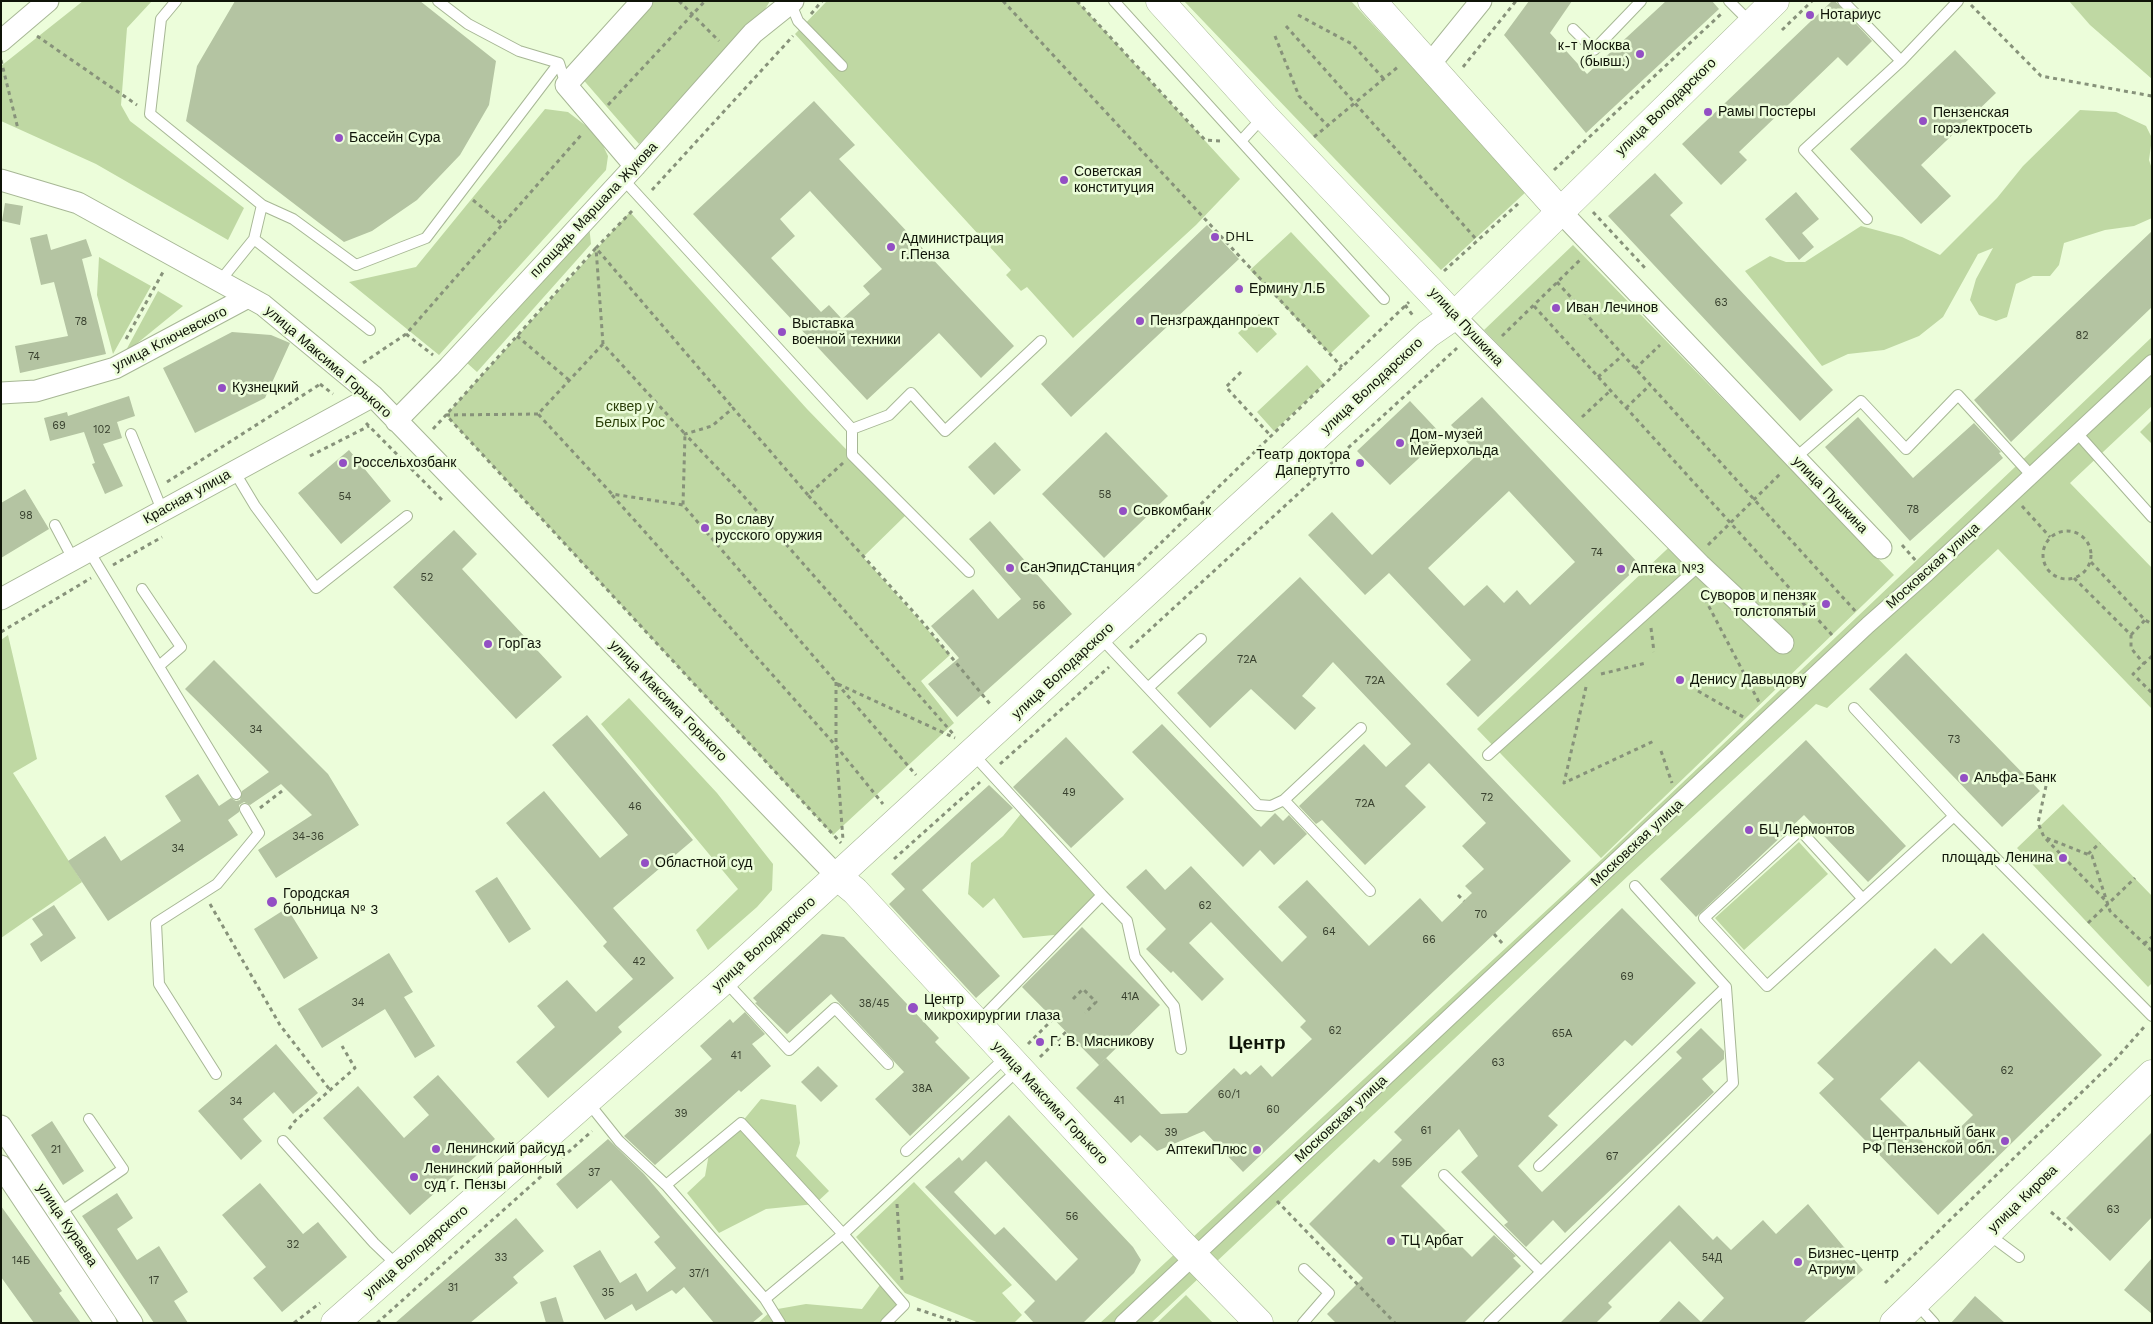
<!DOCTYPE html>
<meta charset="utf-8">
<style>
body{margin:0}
#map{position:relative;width:2153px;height:1324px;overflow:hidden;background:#ecfdda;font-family:"Work Sans",sans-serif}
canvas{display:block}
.frame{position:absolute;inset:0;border:2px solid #0f1408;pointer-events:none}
</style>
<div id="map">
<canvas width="2153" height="1324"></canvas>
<div class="frame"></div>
</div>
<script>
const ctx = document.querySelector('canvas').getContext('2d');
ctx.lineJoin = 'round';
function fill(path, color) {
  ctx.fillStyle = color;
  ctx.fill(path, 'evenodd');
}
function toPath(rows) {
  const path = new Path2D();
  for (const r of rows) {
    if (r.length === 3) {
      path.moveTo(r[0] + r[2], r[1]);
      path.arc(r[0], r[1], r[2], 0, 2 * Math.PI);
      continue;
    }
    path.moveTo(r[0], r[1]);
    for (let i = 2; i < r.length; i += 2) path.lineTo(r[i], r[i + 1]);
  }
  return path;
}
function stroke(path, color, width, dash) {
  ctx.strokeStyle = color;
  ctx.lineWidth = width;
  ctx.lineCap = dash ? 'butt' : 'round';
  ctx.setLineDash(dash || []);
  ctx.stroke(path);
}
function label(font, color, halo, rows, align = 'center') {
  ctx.font = font + ' "Work Sans",sans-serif';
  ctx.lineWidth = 5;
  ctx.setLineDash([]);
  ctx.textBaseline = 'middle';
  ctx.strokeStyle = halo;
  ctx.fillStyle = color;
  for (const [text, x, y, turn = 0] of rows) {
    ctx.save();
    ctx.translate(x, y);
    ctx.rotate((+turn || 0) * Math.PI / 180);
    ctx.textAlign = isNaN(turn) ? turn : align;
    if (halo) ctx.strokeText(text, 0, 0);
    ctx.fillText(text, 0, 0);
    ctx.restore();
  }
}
fill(toPath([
 [83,1,152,1,127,28,121,105,130,121,244,208,228,240,96,164,1,121,1,66],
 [649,1,770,1,761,16,639,144,580,76],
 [827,1,1077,1,1240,179,1196,225,1073,338,1027,287,1021,291,1006,275,1011,270,795,34],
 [1184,1,1351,1,1527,191,1441,270],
 [2069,1,2152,1,2152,79,2090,25],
 [545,109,568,112,598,135,608,156,606,170,439,355,349,282,416,267],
 [2080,110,2116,112,2146,126,2152,138,2149,160,2152,169,2152,218,2134,226,2105,230,2064,243,2059,265,2050,276,2033,276,2016,284,2007,317,1996,321,1979,315,1970,300,1976,279,1993,248,1978,254,1943,317,1919,336,1884,350,1848,354,1822,366,1745,271,1770,256,1786,262,1805,262,1861,226,1902,237,1940,255,1997,198,2023,166],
 [630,212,807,409,908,513,863,557,950,655,921,681,954,723,833,835,446,415],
 [589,225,591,244,477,372,467,363],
 [1291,232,1370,316,1330,354,1250,270],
 [1573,245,1894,575,1601,858,1477,729,1683,534,1484,330],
 [99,257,151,286,113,354,97,295],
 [158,291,183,306,124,354],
 [1259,314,1277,334,1257,353,1238,333],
 [2152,337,2152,406,2070,483,2152,568,2152,709,1998,549,1827,708,1816,704,1629,875,1151,1323,1100,1323,1602,859],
 [1307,365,1324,384,1274,431,1257,412],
 [2152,420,2152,444,2140,432],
 [8,635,37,759,13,773,82,882,1,938,1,640],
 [629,698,717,793,773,864,772,890,757,907,708,950,696,930,738,889,601,724],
 [2063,804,2152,896,2152,983,2148,987,2017,848],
 [1024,810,1102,895,1064,934,1023,938,994,898,983,908,968,894,971,863,1003,836],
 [1799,842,1828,874,1744,950,1715,918],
 [761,1099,796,1105,800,1143,796,1156,829,1191,815,1204,766,1209,719,1233,687,1193,705,1176,710,1148,741,1123],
 [914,1182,1012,1285,1002,1293,1022,1315,1014,1323,979,1323,905,1293,856,1237],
 [883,1281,904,1305,886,1323,758,1323,772,1310,806,1304,862,1309],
 [1186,1295,1213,1323,1157,1323]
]), '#bfd8a3');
fill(toPath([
 [235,1,420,1,496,61,489,105,460,155,417,200,372,231,344,242,186,121,197,66],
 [1529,1,1572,1,1550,33,1587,74,1666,1,1712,1,1719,9,1586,133,1504,35],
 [1832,1,1835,1,1872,41,1847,66,1838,57,1739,152,1747,160,1721,185,1682,144],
 [1955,50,1996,93,1921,165,1951,196,1921,224,1850,149],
 [814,101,855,145,839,159,1014,346,981,378,939,333,867,400,693,214],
 [810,191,882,269,863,286,870,294,842,319,829,305,821,312,771,258,795,236,780,219],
 [1655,173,1683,203,1670,215,1833,390,1800,421,1608,216],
 [1796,192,1819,219,1802,233,1814,247,1799,260,1765,219],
 [5,203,23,206,20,225,2,221],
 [1207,225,1239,259,1071,417,1041,384],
 [2152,231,2152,307,2011,442,1974,400],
 [47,234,51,250,86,239,92,256,82,259,106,354,20,373,15,346,68,336,54,282,41,285,30,238],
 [232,332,271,335,290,343,265,398,195,433,163,368],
 [129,396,135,416,117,422,122,438,103,444,123,486,105,494,92,464,95,463,84,432,50,441,44,418,67,412,68,416],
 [1482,397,1640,565,1478,717,1446,684,1471,660,1389,573,1365,595,1308,535,1332,512,1372,555,1478,454,1451,425],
 [1509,491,1575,562,1530,605,1517,590,1504,603,1487,585,1464,606,1428,568],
 [1410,401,1443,436,1390,485,1357,451],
 [1858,417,1913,478,1974,423,2001,452,1999,453,2003,458,1910,541,1825,447],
 [1106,432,1168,496,1104,558,1042,494],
 [995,442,1021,470,994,495,968,467],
 [349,450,391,501,341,544,298,493],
 [25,489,49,529,1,558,1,503],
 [990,521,1072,614,957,717,928,684,959,658,931,626,973,589,998,619,1021,599,969,539],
 [454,530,477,554,462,569,562,677,516,719,393,587],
 [1300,577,1571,861,1243,1172,1204,1131,1157,1151,1140,1135,1131,1143,1076,1088,1106,1058,1161,1114,1187,1113,1234,1068,1241,1075,1246,1071,1250,1075,1261,1065,1272,1077,1312,1039,1300,1027,1306,1021,1211,922,1189,943,1224,979,1202,1001,1173,971,1171,973,1146,949,1166,929,1126,887,1146,869,1165,890,1191,866,1282,962,1307,937,1278,907,1307,880,1369,946,1420,898,1442,922,1472,893,1465,886,1484,869,1462,846,1486,823,1429,763,1405,786,1426,807,1365,865,1322,820,1316,824,1299,806,1364,744,1386,767,1411,744,1333,662,1302,696,1316,708,1295,730,1251,689,1210,728,1177,693],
 [1906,653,2040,791,2002,827,1869,689],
 [214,660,328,774,359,825,276,878,258,850,312,815,281,784,250,805,244,802,239,805,239,812,228,820,238,835,108,921,68,861,105,836,121,861,181,821,165,796,198,774,219,806,231,798,236,801,240,800,242,791,269,772,185,689],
 [587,715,693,840,613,908,674,978,618,1027,622,1032,548,1098,516,1062,555,1027,537,1006,567,980,596,1012,633,979,603,946,607,942,506,823,544,791,600,858,628,835,552,745],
 [1162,724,1261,827,1275,813,1283,821,1289,815,1307,834,1274,865,1260,850,1243,867,1132,752],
 [1066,737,1124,799,1071,848,1013,787],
 [1806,740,1906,846,1868,882,1804,815,1696,917,1660,879],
 [989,785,1013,808,922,890,1000,976,976,998,889,904,905,889,891,874],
 [497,877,531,929,509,943,475,891],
 [54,905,76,938,41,962,30,944,43,935,32,919],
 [287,908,318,958,284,979,254,929],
 [1622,908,1696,983,1632,1046,1625,1040,1548,1116,1558,1125,1518,1166,1542,1192,1682,1058,1676,1052,1701,1028,1724,1051,1724,1059,1702,1079,1714,1092,1565,1233,1553,1220,1526,1247,1504,1225,1508,1222,1461,1172,1478,1156,1459,1129,1401,1186,1472,1257,1494,1235,1516,1256,1513,1258,1521,1266,1464,1323,1336,1323,1327,1314,1363,1278,1309,1224,1374,1159,1379,1163,1402,1140,1394,1132],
 [1082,927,1160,1005,1099,1065,1022,987],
 [1983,933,2102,1055,1938,1215,1819,1093,1834,1079,1817,1063,1935,948,1951,964],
 [1919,1061,1973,1115,1934,1153,1880,1099],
 [822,934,844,937,939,1038,935,1042,970,1078,910,1136,875,1099,904,1072,831,994,787,1034,755,1003,757,1002,753,998],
 [389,953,413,992,404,997,435,1046,415,1058,385,1009,322,1048,298,1009],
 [745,1012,765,1034,752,1044,771,1066,741,1092,739,1090,655,1165,624,1136,712,1059,700,1046,730,1019,733,1023],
 [276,1044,318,1093,293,1114,274,1092,243,1119,262,1141,241,1160,198,1111],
 [818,1066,838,1086,821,1102,801,1082],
 [438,1075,495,1139,410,1215,323,1118,358,1086,404,1138,429,1115,413,1097],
 [1009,1115,1133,1247,1141,1260,1134,1273,1083,1323,1034,1323,1024,1312,1035,1301,925,1187,959,1157,962,1161],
 [986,1161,1078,1259,1056,1281,1004,1227,995,1235,954,1192],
 [52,1121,84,1171,63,1185,31,1135],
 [2152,1132,2152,1217,2110,1261,2066,1218],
 [608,1139,644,1174,763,1314,752,1323,714,1323,684,1287,676,1294,672,1290,636,1311,632,1304,605,1320,573,1266,600,1250,620,1283,636,1273,647,1292,676,1268,654,1242,660,1237,611,1180,577,1209,556,1184],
 [260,1183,303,1234,318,1222,347,1257,282,1312,253,1278,266,1267,222,1215],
 [117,1193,133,1218,117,1229,137,1260,159,1246,188,1292,174,1301,188,1323,154,1323,82,1216],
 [1808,1204,1863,1270,1803,1323,1658,1323,1679,1301,1701,1322,1724,1298,1670,1241,1608,1303,1612,1307,1596,1323,1560,1323,1679,1205,1713,1240,1717,1236,1731,1250,1763,1220,1776,1234],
 [1,1206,62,1291,59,1293,81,1323,34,1323,1,1277],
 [516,1218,544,1251,513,1277,518,1283,470,1323,395,1323],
 [2152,1258,2152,1314,2124,1290],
 [1975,1296,2005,1323,1951,1323],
 [556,1297,564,1323,546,1323,540,1302]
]), '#b4c4a2');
const service = toPath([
 [176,1,161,19,150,114,262,205,254,239],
 [438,1,468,24,519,51,559,63,566,85],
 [1114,1,1384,299],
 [1729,1,1751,23],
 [1843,1,1901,61,1958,1],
 [791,4,798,21,842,66],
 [1573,29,1594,50,1641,1],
 [1241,141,1264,116],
 [622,178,852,429,852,455,969,572],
 [262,205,293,219,356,265,426,238,559,63],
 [1867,219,1804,150,1901,61],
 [220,281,254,239,370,330],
 [852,429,889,415,911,393,945,431,1041,341],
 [2077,433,2152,517],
 [131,434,162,510],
 [1794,459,1861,401,1906,449,1958,395,2031,475],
 [234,471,255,506,316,588,407,516],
 [55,525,73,559],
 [89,551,236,794],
 [142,589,181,647,159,666],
 [1100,637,1258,805,1271,806,1284,800,1361,728],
 [1148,688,1201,639],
 [1854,708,1954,816,2152,1016],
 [973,754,1102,895,979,1021],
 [1488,755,1700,565],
 [1284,800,1370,891],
 [1102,895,1127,921,1135,957,1174,1006,1181,1049],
 [1862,898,1800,830,1704,918,1767,986,1954,816],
 [725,981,789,1050,835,1008,888,1064],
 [216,1074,159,984,156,923,217,884,259,833,245,809],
 [587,1101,619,1141,666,1185,741,1123,843,1234,904,1305,886,1323],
 [283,1141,374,1243,398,1266],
 [906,1151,1006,1057],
 [1539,1166,1726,987],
 [1444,1175,1541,1272],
 [666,1185,765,1299,780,1323],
 [59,1213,123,1169,89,1119],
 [1988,1234,2019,1257],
 [765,1299,843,1234,1018,1070],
 [1916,1303,1934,1323],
 [1303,1323,1329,1293,1304,1269],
 [1489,1323,1733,1083,1726,987,1635,886]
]);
const pedestrian = toPath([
 [1123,1323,1868,625,1927,573,2152,363]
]);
const minor = toPath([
 [1,41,48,1],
 [1430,64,1481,1],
 [635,166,566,85,642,1],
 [1,180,78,203,263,305,373,396,838,877],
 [1559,210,1881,548],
 [1454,316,1700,565,1783,643],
 [1,393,36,391,115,368,248,297],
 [396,421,449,367,635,166,753,33,793,1],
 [1,599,373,396],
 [1,1126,132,1323],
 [1,1166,106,1323]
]);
const primary = toPath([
 [1160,1,1264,116,1454,316],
 [1372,1,1559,210],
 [838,877,855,891,1178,1240,1259,1323],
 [335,1323,724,980,1428,334,1454,316,1775,1],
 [1894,1323,2152,1074]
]);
stroke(service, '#a7b795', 12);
stroke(pedestrian, '#a7b795', 18);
stroke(minor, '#a7b795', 23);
stroke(primary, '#a7b795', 29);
stroke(toPath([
 [679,1,719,41],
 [1003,1,1342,367],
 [1077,1,1205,140,1220,141],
 [1971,5,2041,76,2152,96],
 [811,14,822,1],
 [1298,15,1352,44,1384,79],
 [1286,26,1477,240],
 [1782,30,1812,1],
 [37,36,137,105],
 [1275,36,1299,96,1328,126],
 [1,60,18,129],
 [1463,67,1516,1],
 [608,105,705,1],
 [1314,137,1399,66],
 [1554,170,1721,14],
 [652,190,793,36],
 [473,200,503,225],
 [632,211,596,248,603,344,685,434,683,505],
 [1593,212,1646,269],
 [1444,271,1520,202],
 [1557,282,1857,613],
 [1405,305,1414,317],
 [1534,306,1832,635],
 [406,334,433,355],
 [517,336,569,380],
 [1502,336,1580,260],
 [126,339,163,272],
 [603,344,538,414,612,494,683,505,916,775],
 [363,363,406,334,582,134],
 [1635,369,1660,345],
 [1241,372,1226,387,1270,435],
 [1598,377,1623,355],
 [320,384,333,394],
 [1626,408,1650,385],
 [538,414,446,415,596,248,733,408],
 [1582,417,1610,391],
 [366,423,444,502],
 [433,429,446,415,841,843],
 [310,456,369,426],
 [843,463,808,495,920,619,990,704],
 [167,482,322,383],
 [612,495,836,746,883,804],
 [808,495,733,408,712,426,685,434,739,491,955,736],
 [2022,506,2050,537],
 [2067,555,24],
 [1708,545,1782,472],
 [1902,545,1916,561],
 [2091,562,2145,620,2152,624],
 [113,565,162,537],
 [1132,571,1409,302],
 [2074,578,2131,635,2131,648,2144,664],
 [1705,599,1760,704],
 [1651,628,1654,652],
 [1,632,91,578],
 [2131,635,2145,620],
 [1130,648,1457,348],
 [2152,656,2133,674,2152,693],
 [1601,674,1646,663],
 [836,682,836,746,843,840],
 [838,684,955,738],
 [1586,687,1564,783,1654,741],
 [1698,691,1745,718],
 [1661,751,1672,783],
 [1000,764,1109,667],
 [2046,786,2038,823,2044,837,2092,856,2110,911,2152,951],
 [260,808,282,791],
 [2046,839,2106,901],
 [2088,854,2100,843],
 [894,859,980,782],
 [1458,895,1464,901],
 [210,904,280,1025,330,1090],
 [2088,923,2135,878],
 [1494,934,1503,944],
 [2144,944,2152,937],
 [1073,999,1083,989,1096,1002,1085,1013],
 [1028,1044,1053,1019],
 [1040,1057,1066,1032],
 [289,1129,295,1121,355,1068,342,1046],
 [1277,1201,1395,1323],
 [897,1204,902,1280],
 [2051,1212,2073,1231],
 [1885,1283,2113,1062,2145,1026],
 [917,1309,959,1323],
 [294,1323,320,1303],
 [377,1323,592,1131]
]), '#87927a', 3, [4, 4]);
stroke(service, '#fff', 10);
stroke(pedestrian, '#fff', 16);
stroke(minor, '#fff', 21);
stroke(primary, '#fff', 28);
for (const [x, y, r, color] of [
 [1810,15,5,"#934fc4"],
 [1640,54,5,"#934fc4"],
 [1708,112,5,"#934fc4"],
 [1923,121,5,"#934fc4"],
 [339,138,5,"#934fc4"],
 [1064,180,5,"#934fc4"],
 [1215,237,5,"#934fc4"],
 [891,247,5,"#934fc4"],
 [1239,289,5,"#934fc4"],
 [1556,308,5,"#934fc4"],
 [1140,321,5,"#934fc4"],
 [782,332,5,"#934fc4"],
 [222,388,5,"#934fc4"],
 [1400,443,5,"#934fc4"],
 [343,463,5,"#934fc4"],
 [1360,463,5,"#934fc4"],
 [1123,511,5,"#934fc4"],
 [705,528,5,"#934fc4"],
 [1010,568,5,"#934fc4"],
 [1621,569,5,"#934fc4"],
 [1826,604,5,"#934fc4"],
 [488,644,5,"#934fc4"],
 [1680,680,5,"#934fc4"],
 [1964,778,5,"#934fc4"],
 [1749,830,5,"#934fc4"],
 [2063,858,5,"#934fc4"],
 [645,863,5,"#934fc4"],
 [272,902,6,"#934fc4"],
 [913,1008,6,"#934fc4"],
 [1040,1042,5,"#934fc4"],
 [2005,1141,5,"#934fc4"],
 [436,1149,5,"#934fc4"],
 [1257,1150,5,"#934fc4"],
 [414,1177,5,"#934fc4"],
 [1391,1241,5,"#934fc4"],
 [1798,1262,5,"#934fc4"]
]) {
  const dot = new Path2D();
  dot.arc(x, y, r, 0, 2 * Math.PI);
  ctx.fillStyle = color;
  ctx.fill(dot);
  stroke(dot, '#ecfdda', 2);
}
label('11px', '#38402e', null, [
 ["63",1721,303],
 ["78",81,322],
 ["82",2082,336],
 ["74",34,357],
 ["69",59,426],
 ["102",102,430],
 ["58",1105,495],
 ["54",345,497],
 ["78",1913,510],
 ["98",26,516],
 ["74",1597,553],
 ["52",427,578],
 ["56",1039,606],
 ["72А",1247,660],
 ["72А",1375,681],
 ["34",256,730],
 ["73",1954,740],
 ["49",1069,793],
 ["72",1487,798],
 ["72А",1365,804],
 ["46",635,807],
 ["34-36",308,837],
 ["34",178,849],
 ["62",1205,906],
 ["70",1481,915],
 ["64",1329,932],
 ["66",1429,940],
 ["42",639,962],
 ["69",1627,977],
 ["41А",1130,997],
 ["34",358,1003],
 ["38/45",874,1004],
 ["62",1335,1031],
 ["65А",1562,1034],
 ["41",736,1056],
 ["63",1498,1063],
 ["62",2007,1071],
 ["38А",922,1089],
 ["60/1",1229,1095],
 ["41",1119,1101],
 ["34",236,1102],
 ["60",1273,1110],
 ["39",681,1114],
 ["61",1426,1131],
 ["39",1171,1133],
 ["21",56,1150],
 ["67",1612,1157],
 ["59Б",1402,1163],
 ["37",594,1173],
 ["63",2113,1210],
 ["56",1072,1217],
 ["32",293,1245],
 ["33",501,1258],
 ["54Д",1712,1258],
 ["14Б",21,1261],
 ["37/1",699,1274],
 ["17",154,1281],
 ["31",453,1288],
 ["35",608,1293]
]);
label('14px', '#0f1408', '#ecfdda', [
 ["Нотариус",1820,15],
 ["к-т Москва",1630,46,"right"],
 ["(бывш.)",1630,62,"right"],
 ["Рамы Постеры",1718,112],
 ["Пензенская",1933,113],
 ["горэлектросеть",1933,129],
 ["Бассейн Сура",349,138],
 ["Советская",1074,172],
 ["конституция",1074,188],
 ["DHL",1225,237],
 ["Администрация",901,239],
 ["г.Пенза",901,255],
 ["Ермину Л.Б",1249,289],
 ["Иван Лечинов",1566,308],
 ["Пензгражданпроект",1150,321],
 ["Выставка",792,324],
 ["военной техники",792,340],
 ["Кузнецкий",232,388],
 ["Дом-музей",1410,435],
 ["Мейерхольда",1410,451],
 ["Театр доктора",1350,455,"right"],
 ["Дапертутто",1350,471,"right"],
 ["Россельхозбанк",353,463],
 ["Совкомбанк",1133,511],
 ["Во славу",715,520],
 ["русского оружия",715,536],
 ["СанЭпидСтанция",1020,568],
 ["Аптека №3",1631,569],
 ["Суворов и пензяк",1816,596,"right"],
 ["толстопятый",1816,612,"right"],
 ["ГорГаз",498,644],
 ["Денису Давыдову",1690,680],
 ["Альфа-Банк",1974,778],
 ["БЦ Лермонтов",1759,830],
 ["площадь Ленина",2053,858,"right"],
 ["Областной суд",655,863],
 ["Городская",283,894],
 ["больница № 3",283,910],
 ["Центр",924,1000],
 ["микрохирургии глаза",924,1016],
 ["Г. В. Мясникову",1050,1042],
 ["Центральный банк",1995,1133,"right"],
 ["РФ Пензенской обл.",1995,1149,"right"],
 ["Ленинский райсуд",446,1149],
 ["АптекиПлюс",1247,1150,"right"],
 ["Ленинский районный",424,1169],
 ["суд г. Пензы",424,1185],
 ["ТЦ Арбат",1401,1241],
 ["Бизнес-центр",1808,1254],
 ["Атриум",1808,1270]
], 'left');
label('14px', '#0f1408', '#ecfdda', [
 ["улица Володарского",1666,107,-44],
 ["площадь Маршала Жукова",594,210,-47],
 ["улица Пушкина",1466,327,47],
 ["улица Ключевского",170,339,-27],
 ["улица Максима Горького",328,362,41],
 ["улица Володарского",1372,386,-43],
 ["улица Пушкина",1830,495,46],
 ["Красная улица",187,497,-29],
 ["Московская улица",1933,566,-42],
 ["улица Володарского",1063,671,-43],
 ["улица Максима Горького",668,701,46],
 ["Московская улица",1637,843,-43],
 ["улица Володарского",764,944,-42],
 ["улица Максима Горького",1050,1103,47],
 ["Московская улица",1341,1119,-43],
 ["улица Кирова",2023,1199,-44],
 ["улица Кураева",67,1225,56],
 ["улица Володарского",416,1252,-41]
]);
label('14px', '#2c400a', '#ecfdda', [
 ["сквер у",630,407],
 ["Белых Рос",630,423]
]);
label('bold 19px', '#0f1408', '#ecfdda', [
 ["Центр",1257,1043]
]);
</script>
